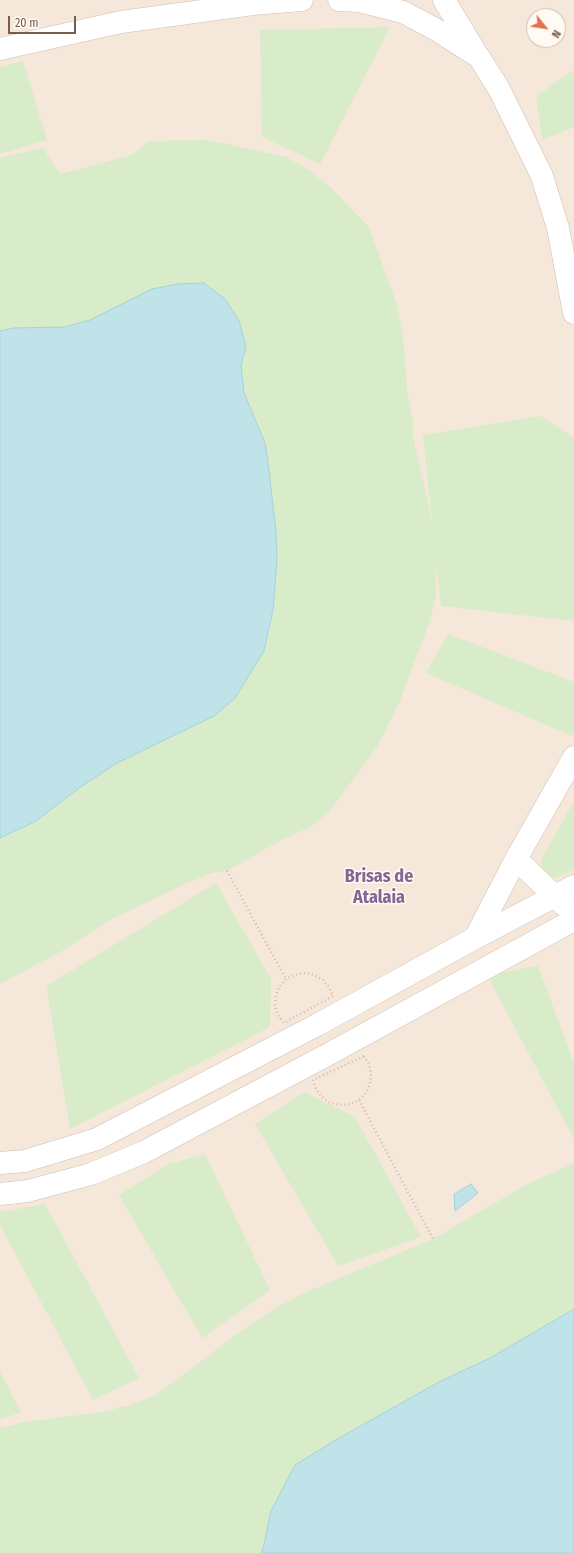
<!DOCTYPE html>
<style>
body{margin:0}
#map{position:relative;width:574px;height:1553px;overflow:hidden;background:#fdf6ec;font-family:"Fira Sans Condensed",sans-serif}
canvas{display:block}
.north{position:absolute;left:526px;top:8px;width:40px;height:40px;box-sizing:border-box;background:#fffaf3;border:1px solid #cabbb1;border-radius:50%;rotate:120deg;font-size:11px;font-weight:700;line-height:16px;text-align:center;color:#7a5c4d}
.north::after{content:'';display:block;margin:auto;width:14px;height:18px;background:#e76f51;clip-path:polygon(50% 0,100% 100%,50% 72%,0 100%)}
.scale{position:absolute;left:8px;top:16px;width:68px;height:18px;box-sizing:border-box;border:2px solid #7a5c4d;border-top:0;padding-left:5px;font-size:12px;line-height:14px;white-space:nowrap;color:#7a5c4d;-webkit-text-stroke:3px #fffaf3;paint-order:stroke}
</style>
<div id="map">
<canvas width="574" height="1553"></canvas>
<div class="north">N</div>
<div class="scale">20 m</div>
</div>
<script>
const ctx = document.querySelector('canvas').getContext('2d');
ctx.lineJoin = 'round';
function fill(path, color) {
  ctx.fillStyle = color;
  ctx.fill(path, 'evenodd');
}
function toPath(rows) {
  const path = new Path2D();
  for (const r of rows) {
    path.moveTo(r[0], r[1]);
    for (let i = 2; i < r.length; i += 2) path.lineTo(r[i], r[i + 1]);
  }
  return path;
}
function stroke(path, color, width, dash) {
  ctx.strokeStyle = color;
  ctx.lineWidth = width;
  ctx.lineCap = dash ? 'butt' : 'round';
  ctx.setLineDash(dash || []);
  ctx.stroke(path);
}
function label(font, color, halo, rows, align = 'center') {
  ctx.font = font + ' "Fira Sans Condensed",sans-serif';
  ctx.lineWidth = 3;
  ctx.setLineDash([]);
  ctx.textBaseline = 'middle';
  ctx.strokeStyle = halo;
  ctx.fillStyle = color;
  for (const [text, x, y, turn = 0] of rows) {
    ctx.save();
    ctx.translate(x, y);
    ctx.rotate((+turn || 0) * Math.PI / 180);
    ctx.textAlign = isNaN(turn) ? turn : align;
    if (halo) ctx.strokeText(text, 0, 0);
    ctx.fillText(text, 0, 0);
    ctx.restore();
  }
}
fill(toPath([
 [0,0,574,0,574,1553,0,1553],
 [534,16,558,16,558,40,534,40]
]), '#f5e8da');
fill(toPath([
 [390,27,320,164,262,137,260,30],
 [23,61,47,140,0,154,0,67],
 [574,70,574,127,542,140,536,96],
 [208,140,287,157,309,170,330,187,369,227,397,305,403,334,407,389,413,422,413,436,432,521,423,435,541,416,574,438,574,621,441,606,436,565,436,596,429,623,400,701,378,745,330,811,309,828,283,839,227,871,212,873,187,883,108,921,62,951,0,984,0,838,36,821,79,788,117,763,214,716,235,698,264,651,273,610,276,532,265,443,244,393,241,365,246,347,129,300,90,320,65,327,13,328,0,331,0,158,43,148,60,174,132,155,149,141],
 [448,634,574,682,574,733,572,736,426,673],
 [574,801,574,870,557,877,552,877,542,869,541,860],
 [216,883,271,979,270,1027,70,1129,46,986],
 [538,966,574,1063,574,1139,487,975],
 [304,1092,355,1117,421,1237,338,1266,255,1124],
 [205,1154,270,1290,202,1338,119,1195,168,1164],
 [574,1163,574,1309,490,1358,439,1382,339,1438,295,1465,271,1511,262,1553,0,1553,0,1428,24,1422,103,1412,129,1405,154,1396,195,1366,235,1335,279,1306,304,1293,433,1239,526,1185],
 [45,1204,139,1378,93,1400,0,1225,0,1212],
 [0,1372,21,1413,0,1419]
]), '#d8ecc9');
const water = toPath([
 [204,283,225,299,239,321,246,347,241,365,244,393,265,443,269,470,276,532,277,559,273,610,264,651,235,698,214,716,117,763,79,788,36,821,0,838,0,331,13,328,65,327,90,320,152,289,178,284,204,283],
 [471,1184,478,1193,455,1211,454,1194,471,1184],
 [574,1309,574,1553,262,1553,271,1511,295,1465,339,1438,439,1382,490,1358,574,1309]
]);
fill(water, '#bfe3e8');
stroke(water, '#a5d3da', 1);
const street = toPath([
 [339,0,359,1,403,12,435,29,479,57,499,89,542,176,558,228,574,313],
 [444,0,476,53],
 [0,49,121,22,253,4,302,0],
 [516,859,564,905],
 [475,938,516,859,574,757],
 [0,1163,25,1161,97,1139,317,1025,475,938,574,886],
 [0,1194,28,1191,91,1174,144,1152,327,1055,574,920]
]);
stroke(street, '#d1beb0', 23);
stroke(toPath([
 [227,871,286,979],
 [304,973,314,975,323,980,329,987,333,996,284,1023,278,1015,275,1006,276,996,279,987,286,979,294,975,304,973],
 [364,1056,369,1064,371,1074,370,1084,366,1093,359,1100,350,1104,340,1105,330,1103,322,1097,316,1089,313,1080,364,1056],
 [359,1100,433,1239]
]), '#d9b8a5', 2.5, [1, 3]);
stroke(street, '#fff', 22);
label('bold 18px', '#846695', '#fffaf3', [
 ["Brisas de",379,877],
 ["Atalaia",379,898]
]);
</script>
